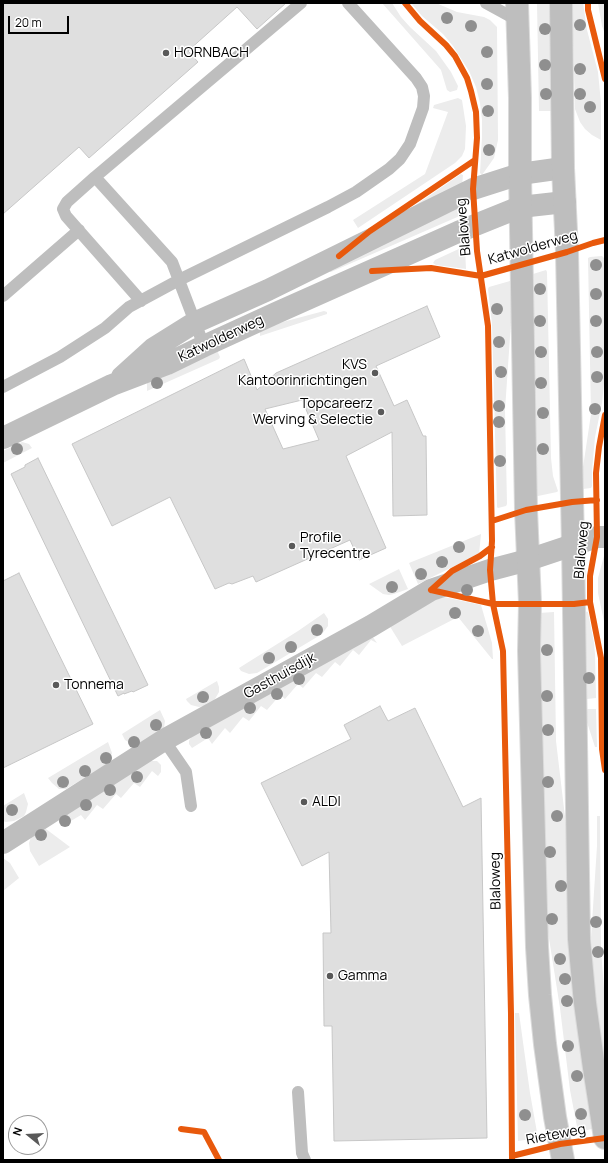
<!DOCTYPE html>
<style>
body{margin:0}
#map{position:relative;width:608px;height:1163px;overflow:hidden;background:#fff;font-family:Manrope,sans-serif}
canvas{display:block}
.frame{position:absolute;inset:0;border:4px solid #000;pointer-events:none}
.north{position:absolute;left:8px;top:1115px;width:40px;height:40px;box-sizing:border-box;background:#fff;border:1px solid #999;border-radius:50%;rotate:288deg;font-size:11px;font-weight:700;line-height:16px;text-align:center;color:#000}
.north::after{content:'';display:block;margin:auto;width:14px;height:18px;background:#595959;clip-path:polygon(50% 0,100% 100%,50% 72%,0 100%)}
.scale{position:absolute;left:8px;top:16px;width:61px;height:18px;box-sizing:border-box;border:2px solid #000;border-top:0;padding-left:5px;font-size:12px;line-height:14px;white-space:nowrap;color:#000;-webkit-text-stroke:3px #fff;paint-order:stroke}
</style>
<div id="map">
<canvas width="608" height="1163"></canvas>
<div class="frame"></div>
<div class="north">N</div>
<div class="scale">20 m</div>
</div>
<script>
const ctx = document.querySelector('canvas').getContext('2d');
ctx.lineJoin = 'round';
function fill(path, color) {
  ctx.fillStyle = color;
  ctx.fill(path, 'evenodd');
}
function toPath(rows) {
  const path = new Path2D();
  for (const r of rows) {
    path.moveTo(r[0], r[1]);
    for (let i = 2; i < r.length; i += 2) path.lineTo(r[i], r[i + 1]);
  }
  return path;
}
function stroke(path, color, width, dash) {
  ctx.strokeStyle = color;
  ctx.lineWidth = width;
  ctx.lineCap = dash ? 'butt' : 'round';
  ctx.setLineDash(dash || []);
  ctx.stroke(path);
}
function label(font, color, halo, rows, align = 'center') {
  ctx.font = font + ' Manrope,sans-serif';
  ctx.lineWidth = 3;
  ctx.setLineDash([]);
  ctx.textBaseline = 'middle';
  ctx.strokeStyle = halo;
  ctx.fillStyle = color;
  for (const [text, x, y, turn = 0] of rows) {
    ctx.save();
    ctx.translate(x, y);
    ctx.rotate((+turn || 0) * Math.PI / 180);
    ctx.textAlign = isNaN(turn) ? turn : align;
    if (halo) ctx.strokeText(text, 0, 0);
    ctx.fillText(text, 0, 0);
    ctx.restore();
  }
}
fill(toPath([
 [382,3,392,3,401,17,410,27,436,51,451,72,458,86,457,90,450,92,447,90,441,70],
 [411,3,436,3,457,12,484,17,490,20,497,27,498,140,494,158,482,175,480,173,482,137,482,120,480,103,476,87,469,71,453,46,443,34,422,16],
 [537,3,551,3,553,111,539,111],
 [572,3,583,3,587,30,598,72,601,103,601,140,592,135,585,129,580,122,575,109],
 [598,3,605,3,605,34,602,26],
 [458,98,462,100,466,126,465,149,462,156,455,163,358,228,353,220,425,174,448,112,433,108,434,105],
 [461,174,463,175,462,187,398,217],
 [462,204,462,215,331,272,329,272],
 [463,247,465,248,466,269,436,265,433,263,435,260],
 [602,256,604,258,605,364,604,383,602,403,595,437,592,471,592,486,591,488,583,489,582,488,582,474,591,414,588,258,590,257],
 [546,270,547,272,551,458,553,476,558,491,557,492,538,496,536,495,532,275,533,274],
 [510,281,512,282,511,322,505,410,507,504,506,506,498,508,497,507,492,324,488,289,489,287],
 [324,311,327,312,327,314,260,336,260,332,264,327],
 [216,348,220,357,219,359,147,391,147,382],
 [22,442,29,444,32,448,3,463,3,451],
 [481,534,479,554,418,584,409,563],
 [604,556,605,556,605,626,598,593,598,578],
 [399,569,408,589,394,594,389,595,383,594,369,584],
 [444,597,481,605,492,643,493,659,492,659,458,617,402,646,389,625,418,606],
 [584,611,588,612,594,643,595,654,596,698,587,699,586,697],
 [554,612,556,741,568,842,575,1006,585,1084,592,1129,578,1132,570,1090,560,1008,545,913,539,613],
 [324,613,328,619,328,626,322,634,257,673,249,674,241,671,239,668,298,631],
 [370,633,377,643,371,640,359,655,353,650,340,666,335,662,322,677,316,673,303,688,298,684,285,699,280,695,267,710,261,706,249,721,243,717,230,733,225,728,212,744,208,738,192,748,189,744,189,741,191,737],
 [217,681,219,687,219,692,215,699,213,701,204,706,199,707,191,705,187,701,186,699],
 [588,709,596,709,597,747,595,747,586,719,586,710],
 [160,710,165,721,164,728,141,744,133,745,125,740,122,734],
 [108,742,112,753,109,763,66,789,59,789,52,783,48,778],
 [150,761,157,761,161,765,161,772,158,776,152,771,140,787,134,783,121,798,116,794,103,809,97,805,85,820,81,815,64,825,61,821,62,817],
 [24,793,28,804,26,812,24,816,14,821,6,822,3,821,3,806],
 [597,816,600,816,601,949,605,1003,605,1076,595,990,591,938,597,846],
 [44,828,46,829,70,847,39,866,30,851,29,843,31,837],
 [3,858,10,863,19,878,3,891],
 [515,1013,519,1013,530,1093,538,1138,518,1141]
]), '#ececec');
const building = toPath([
 [3,3,286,3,257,29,237,7,188,51,198,62,89,158,79,147,3,214,3,3],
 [427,306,440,337,376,366,394,406,407,400,423,436,426,436,427,515,393,516,392,432,346,456,386,548,359,560,350,540,256,582,253,576,232,584,229,583,215,589,170,497,112,526,72,444,244,359,257,390,276,373,427,306],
 [302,400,319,440,283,449,265,409,302,400],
 [38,458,148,685,133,692,132,691,124,694,124,693,118,696,11,474,25,467,25,465,38,458],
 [19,573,93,724,3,768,3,581,19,573],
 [380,706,388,721,415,708,463,807,481,798,487,1138,334,1141,332,1026,324,1026,323,933,331,933,329,852,302,866,261,783,351,739,344,725,380,706]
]);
fill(building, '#dfdfdf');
stroke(building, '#c7c7c7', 1);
const primary = toPath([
 [517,3,520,98,520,174,526,510,530,603,529,651,537,947,540,995,545,1044,555,1117,563,1160],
 [561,3,563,168,567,252,573,546,579,939,585,1003,594,1068,605,1138]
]);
stroke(primary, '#dbdbdb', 24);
stroke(toPath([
 [486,3,517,20],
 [95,177,172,262,204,346],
 [3,296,79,230],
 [141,301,66,216,63,209,67,202,95,177,301,3],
 [3,387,60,357,105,328,129,307,179,280,328,207,356,192,389,169,400,159,410,144,423,108,424,96,422,87,416,78,348,3],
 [164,740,186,772,191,806],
 [298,1092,302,1153,305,1160]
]), '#bebebe', 12);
stroke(toPath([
 [122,377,154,348,194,323,268,290,473,189,520,174,563,168],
 [3,438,112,385,167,364,204,346,276,313,458,232,520,207,565,202],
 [3,843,164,740,371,626,431,590,490,570,528,560,597,537,605,537]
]), '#bebebe', 22);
stroke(primary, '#bebebe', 22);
stroke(toPath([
 [405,3,420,21,446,45,455,56,467,78,471,91,476,112,477,138,473,189,477,251,488,326,492,541,490,570,493,604,503,651,511,1014,512,1160],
 [588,3,588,10,605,79],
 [339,256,370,231,475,160],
 [372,271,431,268,481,276,567,252,593,243,605,240],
 [605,415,599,447,596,473,597,537,590,576,590,602,601,658,602,749,605,770],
 [492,521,526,510,572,502,597,500],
 [431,590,493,604,574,604,590,602],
 [431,590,452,571,480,556,492,547],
 [181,1129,204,1132,219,1160],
 [512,1156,560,1144,605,1138]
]), '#e8590c', 6);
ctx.fillStyle = '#8f8f8f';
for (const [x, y] of [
 [447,18],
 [580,25],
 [471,26],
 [545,29],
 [487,52],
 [545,65],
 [580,69],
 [487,84],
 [546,94],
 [580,94],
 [590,107],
 [488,111],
 [489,150],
 [596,265],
 [540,289],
 [596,294],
 [497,309],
 [540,321],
 [596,321],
 [499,342],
 [541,352],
 [597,352],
 [501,372],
 [597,377],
 [157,383],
 [541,383],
 [499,406],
 [595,409],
 [543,413],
 [499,422],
 [17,449],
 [543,449],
 [500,461],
 [459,547],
 [442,562],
 [421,574],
 [392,587],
 [467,590],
 [455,613],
 [317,630],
 [478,631],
 [291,647],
 [547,650],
 [269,658],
 [589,678],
 [299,679],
 [277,694],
 [547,696],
 [203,697],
 [250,708],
 [156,725],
 [548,730],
 [206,733],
 [134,742],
 [106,758],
 [85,771],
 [137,777],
 [63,782],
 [548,782],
 [110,790],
 [86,805],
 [12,810],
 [557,816],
 [65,821],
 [41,835],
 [550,852],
 [561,886],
 [552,919],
 [596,922],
 [598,952],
 [560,959],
 [565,979],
 [567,1001],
 [568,1046],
 [577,1076],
 [581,1114],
 [525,1115]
]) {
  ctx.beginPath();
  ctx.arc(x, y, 6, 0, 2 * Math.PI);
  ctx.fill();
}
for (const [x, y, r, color] of [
 [166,53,4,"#595959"],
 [375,373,4,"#595959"],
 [381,412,4,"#595959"],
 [292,546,4,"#595959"],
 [56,685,4,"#595959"],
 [304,802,4,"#595959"],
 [330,976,4,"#595959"]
]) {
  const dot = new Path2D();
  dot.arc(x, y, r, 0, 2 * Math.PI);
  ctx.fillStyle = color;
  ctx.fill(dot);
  stroke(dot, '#fff', 1.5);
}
label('14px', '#000', '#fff', [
 ["HORNBACH",174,53],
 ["KVS",367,365,"right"],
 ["Kantoorinrichtingen",367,381,"right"],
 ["Topcareerz",373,404,"right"],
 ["Werving & Selectie",373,420,"right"],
 ["Profile",300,538],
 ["Tyrecentre",300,554],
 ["Tonnema",64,685],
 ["ALDI",312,802],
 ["Gamma",338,976]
], 'left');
label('14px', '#000', '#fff', [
 ["Blaloweg",464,227,-95],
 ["Katwolderweg",533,248,-16],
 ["Katwolderweg",221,339,-25],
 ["Blaloweg",582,550,-85],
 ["Gasthuisdijk",280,676,-29],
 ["Blaloweg",496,881,-91],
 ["Rieteweg",556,1135,-11]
]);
</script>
